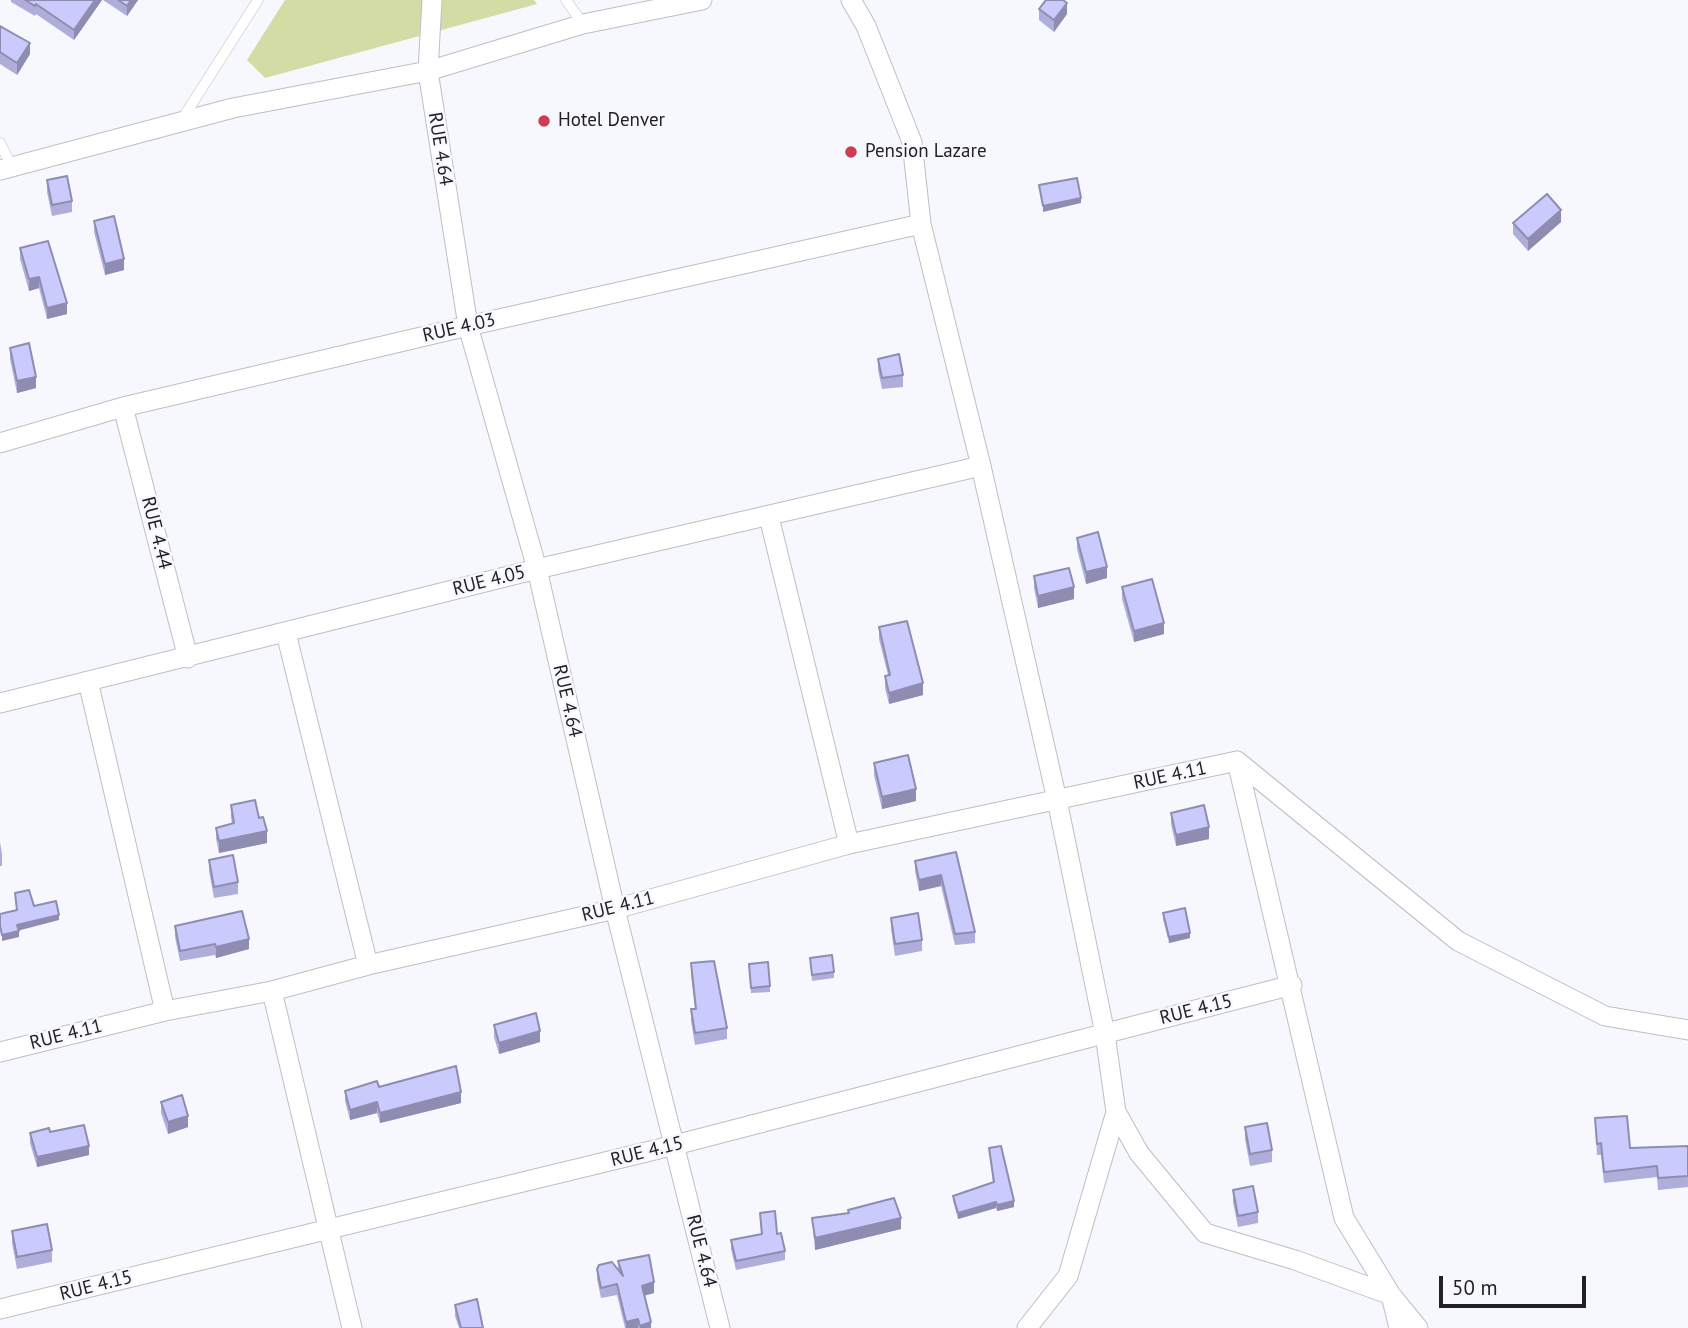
<!DOCTYPE html>
<style>
body{margin:0}
#map{position:relative;width:1688px;height:1328px;overflow:hidden;background:#f7f7fe;font-family:"PT Sans",sans-serif}
canvas{display:block}
.scale{position:absolute;left:1439px;top:1276px;width:147px;height:32px;box-sizing:border-box;border:4px solid #222226;border-top:0;padding-left:9px;font-size:21px;line-height:24px;white-space:nowrap;color:#222226;-webkit-text-stroke:5px #f7f7fe;paint-order:stroke}
</style>
<div id="map">
<canvas width="1688" height="1328"></canvas>
<div class="scale">50 m</div>
</div>
<script>
const ctx = document.querySelector('canvas').getContext('2d');
ctx.lineJoin = 'round';
function fill(path, color) {
  ctx.fillStyle = color;
  ctx.fill(path, 'evenodd');
}
function toPath(rows) {
  const path = new Path2D();
  for (const r of rows) {
    path.moveTo(r[0], r[1]);
    for (let i = 2; i < r.length; i += 2) path.lineTo(r[i], r[i + 1]);
  }
  return path;
}
function stroke(path, color, width, dash) {
  ctx.strokeStyle = color;
  ctx.lineWidth = width;
  ctx.lineCap = dash ? 'butt' : 'round';
  ctx.setLineDash(dash || []);
  ctx.stroke(path);
}
function label(font, color, halo, rows, align = 'center') {
  ctx.font = font + ' "PT Sans",sans-serif';
  ctx.lineWidth = 5;
  ctx.setLineDash([]);
  ctx.textBaseline = 'middle';
  ctx.strokeStyle = halo;
  ctx.fillStyle = color;
  for (const [text, x, y, turn = 0] of rows) {
    ctx.save();
    ctx.translate(x, y);
    ctx.rotate((+turn || 0) * Math.PI / 180);
    ctx.textAlign = isNaN(turn) ? turn : align;
    if (halo) ctx.strokeText(text, 0, 0);
    ctx.fillText(text, 0, 0);
    ctx.restore();
  }
}
fill(toPath([
 [285,0,534,0,537,4,265,78,247,60]
]), '#d3dca4');
const lane = toPath([
 [566,0,583,24],
 [181,121,258,0],
 [0,143,12,167]
]);
const street = toPath([
 [432,0,428,71,468,326,537,569,615,909,720,1328],
 [851,0,866,26,912,142,921,224,981,466,1057,800,1105,1034,1116,1112,1139,1153,1205,1233,1295,1260,1391,1295,1399,1328],
 [0,170,233,108,428,71,583,24,702,0],
 [123,407,188,658],
 [0,443,123,407,468,326,921,224],
 [769,517,849,844],
 [286,633,368,965],
 [88,681,165,1011],
 [0,703,537,569,981,466],
 [1237,761,1344,1218,1391,1295,1418,1328],
 [1237,761,1458,941,1605,1016,1688,1030],
 [272,991,352,1328],
 [0,1052,165,1011,272,991,368,965,615,909,849,844,1237,761],
 [0,1309,675,1145,1292,985],
 [1027,1328,1068,1276,1116,1112]
]);
stroke(lane, '#bebec8', 11);
stroke(street, '#bebec8', 21);
stroke(lane, '#fff', 10);
stroke(street, '#fff', 19);
fill(toPath([
 [11,0,102,0,74,40,36,14,35,16,11,2],
 [103,0,138,0,127,16],
 [1039,9,1067,14,1054,32,1039,20],
 [0,26,30,54,17,75,0,64],
 [47,180,72,201,72,212,52,216,47,192],
 [94,221,124,270,105,275,94,232],
 [1561,222,1528,251,1513,234,1513,223],
 [20,248,67,314,47,319,39,288,29,291,20,259],
 [10,348,36,388,17,393,10,359],
 [878,359,903,375,903,387,882,389,878,370],
 [1077,538,1107,578,1086,584,1077,549],
 [1034,576,1074,599,1038,608,1034,588],
 [1122,587,1164,634,1134,642,1122,599],
 [879,627,923,695,889,704,885,688,885,676,888,675,879,639],
 [874,763,916,801,882,809,874,775],
 [231,805,259,818,267,843,219,853,216,839,216,828,232,824,231,817],
 [1171,813,1209,839,1176,846,1171,824],
 [0,842,2,854,2,866,0,866],
 [956,852,975,932,975,943,955,945,941,886,919,891,915,871,915,861],
 [209,860,238,882,238,894,214,898,209,871],
 [1163,913,1190,938,1169,943,1163,919],
 [891,918,922,940,922,951,895,956,891,929],
 [175,926,249,949,216,958,215,955,180,961,175,937],
 [810,958,834,972,834,978,812,981],
 [691,963,727,1028,727,1039,695,1045,691,1021,691,1009,695,1009,691,975],
 [749,970,770,986,770,992,751,993],
 [494,1025,540,1042,499,1054,494,1037],
 [379,1087,461,1103,380,1123,377,1113,350,1120,345,1101,345,1091],
 [161,1102,188,1127,168,1134,161,1113],
 [1595,1118,1630,1148,1688,1146,1688,1187,1658,1190,1657,1177,1604,1183,1601,1155,1597,1155],
 [1245,1127,1272,1150,1272,1162,1250,1166,1245,1139],
 [50,1132,89,1155,37,1167,30,1143,30,1133],
 [989,1148,1014,1207,997,1211,996,1208,958,1219,953,1201,953,1196,993,1183],
 [1233,1190,1258,1212,1258,1223,1238,1227,1233,1202],
 [760,1213,777,1234,785,1251,785,1260,736,1270,731,1249,731,1240,761,1234],
 [812,1218,901,1229,815,1250],
 [12,1231,52,1250,52,1262,17,1269,12,1243],
 [618,1261,654,1293,644,1296,651,1328,625,1328,617,1295,601,1298,597,1279,597,1269,618,1270],
 [455,1305,483,1328,459,1328,455,1316]
]), '#afaeda');
fill(toPath([
 [95,0,102,0,74,40,74,30],
 [131,0,138,0,127,16,127,6],
 [1067,3,1067,14,1054,32,1054,20],
 [30,43,30,54,17,75,17,63],
 [1081,198,1081,203,1043,212,1043,206],
 [1561,210,1561,222,1528,251,1528,239],
 [124,259,124,270,105,275,105,264],
 [39,277,39,288,29,291,29,279],
 [67,303,67,314,47,319,47,308],
 [36,377,36,388,17,393,17,381],
 [1107,567,1107,578,1086,584,1086,572],
 [1074,587,1074,599,1038,608,1038,596],
 [1164,623,1164,634,1134,642,1134,631],
 [923,683,923,695,889,704,889,693],
 [916,789,916,801,882,809,882,797],
 [1209,827,1209,839,1176,846,1176,835],
 [267,831,267,843,219,853,219,841],
 [941,875,941,886,919,891,919,880],
 [59,915,59,920,17,931,17,925],
 [19,931,19,937,2,941,2,935],
 [1190,933,1190,938,1169,943,1169,937],
 [249,939,249,949,216,958,216,947],
 [540,1031,540,1042,499,1054,499,1043],
 [461,1092,461,1103,380,1123,380,1113],
 [377,1102,377,1113,350,1120,350,1110],
 [188,1116,188,1127,168,1134,168,1122],
 [89,1146,89,1155,37,1167,37,1157],
 [1014,1201,1014,1207,997,1211,997,1205],
 [996,1202,996,1208,958,1219,958,1213],
 [901,1218,901,1229,815,1250,815,1238],
 [654,1282,654,1293,642,1296,642,1286],
 [638,1319,638,1328,626,1328,626,1322],
 [651,1322,651,1328,640,1328,640,1326]
]), '#8e8db1');
const building = toPath([
 [25,0,95,0,74,30,36,4,35,6,25,0],
 [118,0,131,0,127,6,118,0],
 [1046,0,1063,0,1067,3,1054,20,1039,9,1046,0],
 [0,26,30,43,17,63,0,52,0,26],
 [67,176,72,201,52,205,47,180,67,176],
 [1077,178,1081,198,1043,206,1039,185,1077,178],
 [1547,194,1561,210,1528,239,1513,223,1547,194],
 [114,216,124,259,105,264,94,221,114,216],
 [48,241,67,303,47,308,39,277,29,279,20,248,48,241],
 [29,343,36,377,17,381,10,348,29,343],
 [899,354,903,375,882,378,878,359,899,354],
 [1098,532,1107,567,1086,572,1077,538,1098,532],
 [1069,568,1074,587,1038,596,1034,576,1069,568],
 [1152,579,1164,623,1134,631,1122,587,1152,579],
 [907,621,923,683,889,693,885,676,890,675,879,627,907,621],
 [908,755,916,789,882,797,874,763,908,755],
 [255,800,259,818,263,817,267,831,219,841,216,828,234,823,231,805,255,800],
 [1204,805,1209,827,1176,835,1171,813,1204,805],
 [956,852,975,932,955,934,941,875,919,880,915,861,956,852],
 [233,855,238,882,214,887,209,860,233,855],
 [29,890,34,906,56,901,59,915,17,925,19,931,2,935,0,926,0,914,17,910,15,893,29,890],
 [1185,908,1190,933,1169,937,1163,913,1185,908],
 [242,911,249,939,216,947,215,944,180,951,175,926,242,911],
 [918,913,922,940,895,944,891,918,918,913],
 [832,955,834,972,812,975,810,958,832,955],
 [714,961,727,1028,695,1033,691,1009,696,1009,691,963,714,961],
 [768,962,770,986,751,988,749,964,768,962],
 [536,1013,540,1031,499,1043,494,1025,536,1013],
 [456,1066,461,1092,380,1113,377,1102,350,1110,345,1091,377,1081,379,1087,456,1066],
 [182,1095,188,1116,168,1122,161,1102,182,1095],
 [1627,1116,1630,1148,1688,1146,1688,1176,1658,1178,1657,1166,1604,1172,1601,1143,1597,1144,1595,1118,1627,1116],
 [1267,1123,1272,1150,1250,1154,1245,1127,1267,1123],
 [84,1125,89,1146,37,1157,30,1133,49,1128,50,1132,84,1125],
 [1001,1146,1014,1201,997,1205,996,1202,958,1213,953,1196,994,1182,989,1148,1001,1146],
 [1253,1186,1258,1212,1238,1216,1233,1190,1253,1186],
 [894,1198,901,1218,815,1238,812,1218,849,1213,848,1210,894,1198],
 [775,1211,777,1234,781,1233,785,1251,736,1261,731,1240,762,1234,760,1213,775,1211],
 [47,1224,52,1250,17,1257,12,1231,47,1224],
 [649,1255,654,1282,642,1286,651,1322,640,1326,638,1319,626,1322,617,1284,601,1288,597,1269,599,1265,612,1262,623,1276,618,1261,649,1255],
 [477,1299,483,1328,461,1328,455,1305,477,1299]
]);
fill(building, '#cbcafd');
stroke(building, '#8e8db1', 2);
for (const [x, y, r, color] of [
 [544,121,7,"#cc3c53"],
 [851,152,7,"#cc3c53"]
]) {
  const dot = new Path2D();
  dot.arc(x, y, r, 0, 2 * Math.PI);
  ctx.fillStyle = color;
  ctx.fill(dot);
  stroke(dot, '#f7f7fe', 2.5);
}
label('19px', '#222226', '#f7f7fe', [
 ["Hotel Denver",558,121],
 ["Pension Lazare",865,152]
], 'left');
label('19px', '#222226', '#f7f7fe', [
 ["RUE 4.64",440,149,81],
 ["RUE 4.03",459,328,-13],
 ["RUE 4.44",156,533,76],
 ["RUE 4.05",489,581,-14],
 ["RUE 4.64",567,701,77],
 ["RUE 4.11",1170,776,-12],
 ["RUE 4.11",618,907,-14],
 ["RUE 4.15",1196,1010,-14],
 ["RUE 4.11",66,1035,-14],
 ["RUE 4.15",647,1152,-14],
 ["RUE 4.64",701,1251,76],
 ["RUE 4.15",96,1286,-14]
]);
</script>
